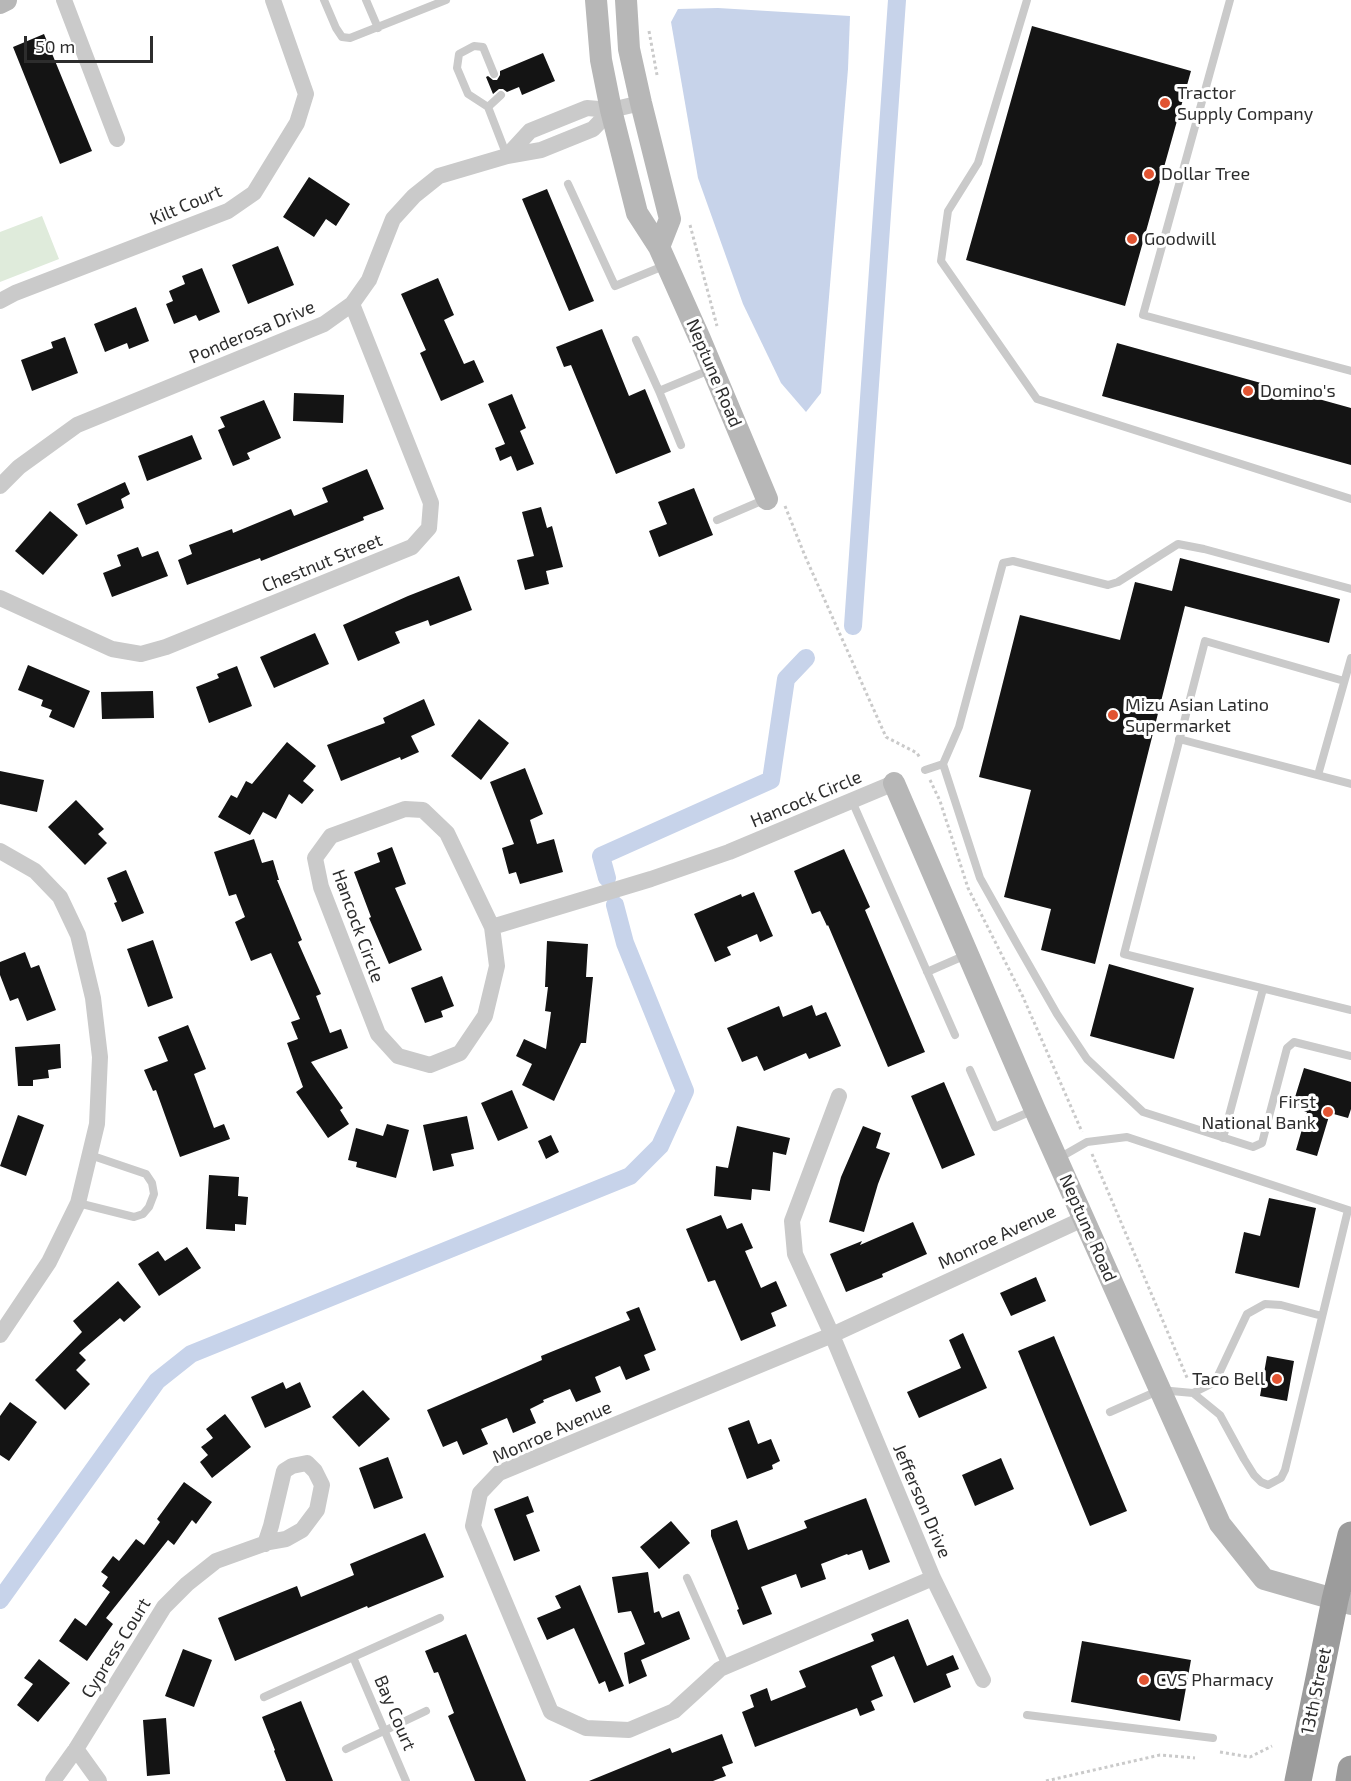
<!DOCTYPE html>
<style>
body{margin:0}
#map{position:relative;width:1351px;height:1781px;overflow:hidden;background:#fff;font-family:"Exo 2",sans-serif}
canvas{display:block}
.scale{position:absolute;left:24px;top:36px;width:129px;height:27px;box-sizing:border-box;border:3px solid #2d2d2d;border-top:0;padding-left:8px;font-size:18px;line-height:21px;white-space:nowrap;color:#2d2d2d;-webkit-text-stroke:4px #fff;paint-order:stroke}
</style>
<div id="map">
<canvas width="1351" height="1781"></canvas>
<div class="scale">50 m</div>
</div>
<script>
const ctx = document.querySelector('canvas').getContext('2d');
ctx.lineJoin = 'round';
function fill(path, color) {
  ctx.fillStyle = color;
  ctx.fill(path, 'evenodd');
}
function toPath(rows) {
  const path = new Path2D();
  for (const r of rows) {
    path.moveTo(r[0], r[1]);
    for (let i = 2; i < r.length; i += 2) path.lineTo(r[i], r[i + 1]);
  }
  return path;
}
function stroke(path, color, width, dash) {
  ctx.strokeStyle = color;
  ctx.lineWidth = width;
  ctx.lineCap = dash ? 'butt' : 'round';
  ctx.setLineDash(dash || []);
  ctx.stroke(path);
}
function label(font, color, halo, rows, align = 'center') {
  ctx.font = font + ' "Exo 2",sans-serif';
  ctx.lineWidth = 6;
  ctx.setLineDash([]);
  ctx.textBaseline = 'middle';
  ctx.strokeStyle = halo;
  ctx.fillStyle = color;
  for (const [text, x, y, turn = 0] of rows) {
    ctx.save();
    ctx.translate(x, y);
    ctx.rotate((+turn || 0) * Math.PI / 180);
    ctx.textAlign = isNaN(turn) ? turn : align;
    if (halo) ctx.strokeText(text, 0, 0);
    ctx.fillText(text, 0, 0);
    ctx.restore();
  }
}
fill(toPath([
 [42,216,59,259,0,282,0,232]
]), '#dfebdb');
fill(toPath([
 [718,8,850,16,848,69,821,393,806,412,781,383,743,304,698,178,671,22,678,9]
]), '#c7d3ea');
stroke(toPath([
 [853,626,897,0],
 [607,878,601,856,771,780,786,679,806,658],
 [0,1600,157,1381,191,1354,630,1176,660,1146,685,1091,625,943,615,905]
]), '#c7d3ea', 18);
fill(toPath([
 [1032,26,1191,71,1125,306,966,260],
 [44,34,92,151,60,164,13,47],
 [543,53,555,81,522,95,519,87,507,92,503,89,499,89,493,94,486,77,488,76,493,80,497,80,500,75,500,71],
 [309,177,350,204,336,226,326,219,314,237,283,217],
 [547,189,594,301,569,311,522,199],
 [278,246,294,285,248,304,232,265],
 [202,268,220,312,199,321,196,315,174,324,166,304,173,301,169,291,185,284,182,276],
 [438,278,454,315,444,320,464,364,474,360,484,382,441,401,420,353,426,350,401,294],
 [136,307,149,341,129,349,127,343,105,352,94,324],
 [602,329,629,396,645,389,671,452,616,474,571,365,564,367,556,347],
 [65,337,78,373,32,391,21,360,53,348,51,342],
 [1117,343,1351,408,1351,465,1102,396],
 [294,393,344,395,343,423,293,421],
 [512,394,526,428,520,431,534,464,517,471,511,456,500,461,495,448,505,444,488,404],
 [264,400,281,438,247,453,250,459,233,466,218,430,225,427,220,417],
 [192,435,202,459,147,481,138,456],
 [367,469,384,509,363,517,364,520,261,561,260,558,187,585,178,560,192,554,189,545,232,529,233,533,291,509,294,516,328,502,322,488],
 [125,482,130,494,121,499,124,508,86,525,77,504],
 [694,488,713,535,659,557,649,531,667,524,658,502],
 [541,507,547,528,552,526,563,567,546,571,549,584,525,590,517,560,534,556,522,512],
 [50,511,78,535,43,575,15,551],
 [138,547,142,557,158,551,168,576,112,597,103,573,121,566,117,555],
 [1180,558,1340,599,1329,643,1185,606,1095,964,1041,950,1051,909,1004,897,1031,790,979,777,1020,615,1120,640,1135,582,1172,591],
 [459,576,472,610,430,626,428,620,395,632,400,643,358,661,343,625,408,596],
 [315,633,329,664,274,688,260,657],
 [28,665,90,691,74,728,49,717,52,710,41,706,43,700,18,690],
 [237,666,252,706,209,723,196,687,219,678,217,674],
 [153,691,154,718,102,719,101,692],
 [424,699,435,725,411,736,419,752,401,760,400,757,341,781,327,745,385,723,383,718],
 [479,719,509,743,481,780,451,756],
 [287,742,316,766,303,781,314,790,302,804,289,794,276,819,263,812,250,835,218,817,231,795,237,798,246,781,252,784],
 [525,768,543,814,530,820,537,844,554,839,563,872,520,884,516,872,509,874,502,848,514,844,490,782],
 [0,771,44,780,37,812,0,804],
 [76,800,104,829,98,834,107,843,85,865,48,827],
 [254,839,262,863,273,860,279,880,277,880,302,940,298,942,321,994,316,996,330,1033,341,1029,348,1048,311,1062,343,1108,340,1110,349,1124,328,1138,296,1092,303,1087,287,1043,298,1039,291,1022,300,1019,271,953,251,961,235,922,245,917,236,894,229,896,214,852],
 [392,847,406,884,395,888,422,950,389,964,369,918,371,917,354,872,380,862,377,853],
 [844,849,870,907,865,910,925,1052,888,1067,828,925,827,926,820,911,812,914,794,871],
 [126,870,144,913,122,922,114,903,117,902,107,878],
 [754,892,773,936,760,942,757,934,727,947,731,955,715,962,694,914,741,894,742,897],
 [153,940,173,998,148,1007,127,949],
 [547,941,588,944,586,977,593,977,586,1043,581,1043,554,1101,522,1085,532,1064,516,1056,524,1039,546,1049,551,1012,545,1011,548,987,545,987],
 [25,952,31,968,39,965,56,1010,27,1021,18,998,10,1001,0,975,0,962],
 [1109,964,1194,988,1174,1059,1090,1036],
 [442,976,454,1006,441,1011,443,1017,425,1023,411,988],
 [812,1005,816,1016,826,1012,841,1046,809,1059,806,1053,764,1071,757,1056,742,1062,727,1028,779,1006,783,1017],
 [188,1025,206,1069,194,1074,214,1128,224,1124,230,1139,180,1157,156,1090,153,1091,144,1070,168,1061,158,1037],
 [60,1044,61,1068,48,1070,49,1078,33,1080,33,1086,18,1086,15,1047],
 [1304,1068,1351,1082,1351,1109,1348,1118,1330,1113,1317,1156,1296,1150,1307,1112,1292,1107],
 [944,1082,975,1155,942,1169,911,1096],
 [512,1090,528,1128,498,1141,481,1103],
 [18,1115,44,1125,26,1176,0,1166],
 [467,1116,474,1149,451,1154,454,1166,433,1171,423,1125],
 [387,1124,409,1130,396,1178,356,1167,357,1162,348,1160,356,1128,383,1136],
 [737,1126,790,1138,786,1155,773,1152,770,1191,752,1189,751,1200,714,1196,716,1166,728,1168],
 [863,1126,881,1133,876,1148,890,1153,878,1184,864,1232,829,1222,841,1177],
 [551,1135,559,1152,546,1159,538,1141],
 [209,1175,239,1177,238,1196,248,1197,246,1225,235,1224,235,1231,206,1229],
 [1269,1198,1316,1208,1299,1288,1235,1273,1244,1232,1260,1236],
 [721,1215,727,1229,742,1223,753,1248,745,1251,761,1288,776,1281,787,1306,771,1313,776,1326,741,1341,715,1280,708,1282,686,1229],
 [913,1222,927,1254,882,1274,883,1277,846,1292,830,1254,862,1241,860,1245],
 [187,1247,201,1268,159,1296,138,1264,158,1251,165,1261],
 [1036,1277,1046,1301,1011,1316,1000,1293],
 [118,1281,141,1307,124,1322,120,1318,79,1353,86,1360,76,1370,90,1384,65,1410,35,1380,82,1332,73,1321],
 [639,1307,656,1350,644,1355,650,1370,626,1380,620,1366,595,1377,601,1392,576,1402,570,1389,543,1400,544,1402,530,1409,536,1423,513,1433,507,1418,481,1429,488,1444,463,1455,457,1441,443,1447,427,1410,542,1360,541,1356,630,1320,626,1312],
 [963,1333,987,1388,919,1418,907,1392,961,1368,949,1340],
 [1054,1336,1127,1511,1090,1526,1018,1351],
 [1267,1356,1294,1361,1287,1401,1260,1396],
 [283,1382,286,1389,300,1382,311,1407,265,1428,251,1397],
 [363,1390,390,1419,359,1447,332,1417],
 [10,1402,37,1422,9,1461,0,1455,0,1416],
 [225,1414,251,1447,212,1478,200,1462,208,1455,201,1447,213,1438,206,1429],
 [749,1420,758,1444,771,1439,780,1461,772,1465,773,1469,747,1479,728,1428],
 [388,1457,403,1498,374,1509,359,1468],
 [1001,1458,1014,1489,975,1506,962,1475],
 [184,1482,212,1502,196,1524,192,1520,174,1545,168,1540,106,1618,113,1624,87,1661,59,1641,75,1618,86,1626,110,1592,102,1586,108,1577,101,1572,113,1556,119,1561,136,1539,144,1545,160,1522,157,1519],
 [528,1496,534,1512,526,1515,540,1551,514,1561,494,1509],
 [866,1498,890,1562,869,1570,862,1550,848,1555,847,1554,821,1564,826,1579,801,1588,796,1574,761,1587,772,1614,743,1625,737,1610,739,1609,711,1536,711,1530,737,1520,748,1550,807,1528,804,1521],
 [671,1521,690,1543,659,1569,640,1547],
 [425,1533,444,1577,368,1608,367,1606,235,1661,218,1618,297,1586,301,1597,354,1575,350,1564],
 [648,1572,654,1613,659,1611,662,1618,679,1611,690,1639,641,1660,647,1676,629,1684,624,1653,645,1644,631,1611,618,1613,612,1577],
 [580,1585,624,1686,609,1692,605,1681,599,1684,574,1628,547,1640,537,1618,561,1608,555,1596],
 [908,1619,927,1666,953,1655,959,1669,946,1674,951,1687,914,1703,894,1656,871,1666,883,1696,871,1701,875,1710,860,1716,857,1708,755,1747,742,1712,754,1707,750,1695,767,1688,771,1701,806,1687,799,1671,874,1641,871,1634],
 [466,1634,526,1781,475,1781,448,1716,454,1713,438,1672,434,1673,425,1651],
 [1082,1641,1191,1660,1180,1721,1071,1702],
 [183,1649,212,1660,194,1707,165,1696],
 [39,1659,70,1683,38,1722,17,1705,33,1684,24,1678],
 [301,1701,333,1781,286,1781,274,1751,275,1750,262,1717],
 [166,1718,170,1774,147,1776,143,1720],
 [722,1734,733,1763,722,1767,726,1776,713,1781,589,1781,670,1748,672,1753]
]), '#141414');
stroke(toPath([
 [649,31,657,75],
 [690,225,717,326],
 [785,506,805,556,886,737,917,753,920,758],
 [930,780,940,801,968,888,1023,997,1082,1132],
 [1092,1154,1188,1380],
 [1220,1752,1250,1757,1272,1746],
 [1046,1781,1160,1755,1195,1758]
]), '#cacaca', 3, [3, 3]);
stroke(toPath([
 [324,0,336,28,342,37,350,38,446,0],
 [366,0,378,28],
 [1027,0,978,163,948,211,941,261,1037,399,1351,499],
 [1230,0,1143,315,1351,371],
 [501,95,488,107,507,156],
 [488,107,468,94,457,68,459,54,474,46,483,47,494,74],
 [568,184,615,286,666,265],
 [636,340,659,391],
 [681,445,659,391,712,369],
 [717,520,766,499],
 [1344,681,1205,641,1124,954,1351,1010],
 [1179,739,1351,784],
 [943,764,980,878,1017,944,1057,1014,1087,1059,1143,1112,1253,1147,1262,1143,1287,1048,1294,1042,1351,1056],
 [925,770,943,764,959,727,1003,563,1013,561,1108,585,1118,582,1178,544,1204,549,1351,589],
 [1318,775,1351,658],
 [852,801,955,1035],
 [927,972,966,955],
 [970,1070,995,1127,1034,1110],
 [1223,1138,1263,989],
 [1059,1158,1087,1142,1127,1137,1351,1211],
 [78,1203,134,1217,143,1214,149,1207,154,1194,152,1183,146,1174,90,1155],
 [1193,1393,1220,1415,1244,1459,1254,1475,1261,1482,1268,1485,1281,1478,1285,1470,1348,1210],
 [1110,1412,1160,1390,1193,1393,1215,1382,1247,1314,1265,1304,1281,1305,1322,1316],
 [687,1578,726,1666],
 [353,1657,406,1781],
 [264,1697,440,1618],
 [1027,1715,1213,1738],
 [346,1749,426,1711]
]), '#cacaca', 8);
stroke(toPath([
 [64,0,117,139],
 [507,156,530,131,587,108,611,110,641,103],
 [0,301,15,293,228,211,254,193,297,123,306,94,273,0],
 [0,486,19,467,77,425,324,324,352,304,369,280,393,219,414,196,439,176,507,156,541,150,593,129,611,110],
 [0,598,112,649,141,654,166,647,412,547,429,528,431,503,352,304],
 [405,809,423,810,447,833,492,927,497,966,485,1016,460,1053,430,1065,398,1056,378,1034,321,887,315,858,331,836,405,809],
 [0,851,35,871,60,897,78,935,93,998,100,1057,97,1124,78,1203,49,1262,0,1335],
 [492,927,651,879,729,852,894,783],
 [839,1096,792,1221,795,1254,832,1335,933,1578,983,1680],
 [933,1578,720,1669,674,1711,629,1730,586,1728,551,1712,473,1526,480,1493,499,1473,832,1335,1083,1219],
 [76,1749,99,1781],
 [53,1781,76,1749,164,1607,187,1584,216,1561,269,1542,286,1539,302,1530,317,1510,322,1485,315,1471,307,1463,292,1466,284,1471,271,1526,265,1544]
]), '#cacaca', 16);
stroke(toPath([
 [596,0,601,60,611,110,637,213,659,247,700,339,767,499],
 [626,0,629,49,641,103,670,219,659,247],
 [0,3,6,0],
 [894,783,1035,1110,1220,1524,1264,1579,1351,1604]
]), '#b7b7b7', 22);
stroke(toPath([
 [1298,1781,1335,1600,1351,1535],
 [1349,1781,1351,1769]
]), '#9c9c9c', 27);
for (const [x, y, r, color] of [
 [1165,103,6,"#e15432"],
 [1149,174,6,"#e15432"],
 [1132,239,6,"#e15432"],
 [1248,391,6,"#e15432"],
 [1113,715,6,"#e15432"],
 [1328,1112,6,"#e15432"],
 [1277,1379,6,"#e15432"],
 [1144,1680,6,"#e15432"]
]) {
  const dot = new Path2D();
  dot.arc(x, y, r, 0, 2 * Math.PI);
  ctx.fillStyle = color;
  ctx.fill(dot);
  stroke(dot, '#fff', 2);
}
label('18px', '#2d2d2d', '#fff', [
 ["Tractor",1177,93],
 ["Supply Company",1177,114],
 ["Dollar Tree",1161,174],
 ["Goodwill",1144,239],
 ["Domino's",1260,391],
 ["Mizu Asian Latino",1125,705],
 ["Supermarket",1125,726],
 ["First",1316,1102,"right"],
 ["National Bank",1316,1123,"right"],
 ["Taco Bell",1265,1379,"right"],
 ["CVS Pharmacy",1156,1680]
], 'left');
label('18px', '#2d2d2d', '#fff', [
 ["Kilt Court",186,205,-23],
 ["Ponderosa Drive",252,332,-23],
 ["Neptune Road",714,373,67],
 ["Chestnut Street",322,563,-22],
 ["Hancock Circle",806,799,-23],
 ["Hancock Circle",358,926,70],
 ["Neptune Road",1088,1228,66],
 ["Monroe Avenue",997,1237,-25],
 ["Monroe Avenue",552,1432,-24],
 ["Jefferson Drive",922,1501,67],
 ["Cypress Court",116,1648,-58],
 ["13th Street",1316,1691,-78],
 ["Bay Court",395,1713,67]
]);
</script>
